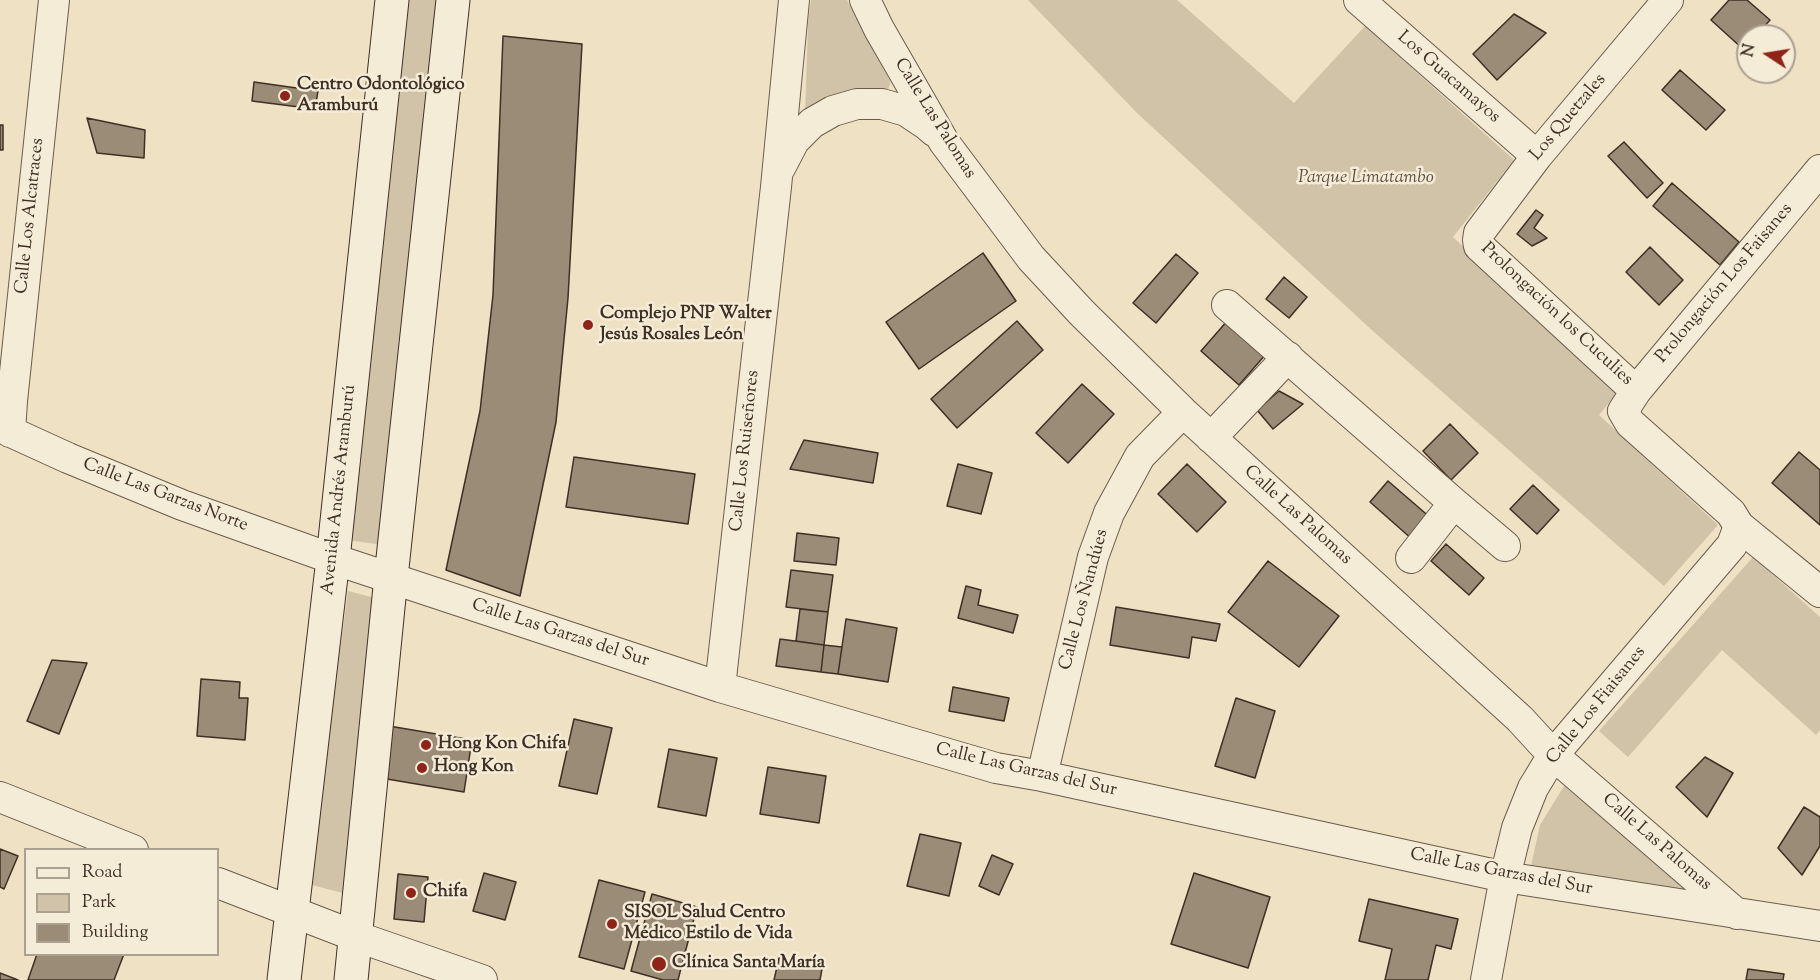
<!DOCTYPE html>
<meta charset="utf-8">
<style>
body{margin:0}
#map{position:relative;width:1820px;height:980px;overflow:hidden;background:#efe1c3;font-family:"Sorts Mill Goudy",serif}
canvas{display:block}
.legend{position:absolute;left:24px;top:848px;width:195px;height:108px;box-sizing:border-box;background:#f5ecd8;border:2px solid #aca090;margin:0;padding:8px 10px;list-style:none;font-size:18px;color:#3f2f24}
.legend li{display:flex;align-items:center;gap:12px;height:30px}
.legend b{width:30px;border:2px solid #aca090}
.north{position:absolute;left:1736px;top:24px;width:60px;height:60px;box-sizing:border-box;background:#f5ecd8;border:2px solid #aca090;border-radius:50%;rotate:282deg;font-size:16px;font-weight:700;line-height:24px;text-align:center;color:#3f2f24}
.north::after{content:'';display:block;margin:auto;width:21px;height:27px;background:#8f2418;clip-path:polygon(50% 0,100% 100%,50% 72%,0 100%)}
</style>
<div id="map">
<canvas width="1820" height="980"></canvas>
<ul class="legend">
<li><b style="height:8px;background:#f5ecd8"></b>Road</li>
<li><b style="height:16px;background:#d1c3a8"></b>Park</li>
<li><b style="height:16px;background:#9b8c77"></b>Building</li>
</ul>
<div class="north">N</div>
</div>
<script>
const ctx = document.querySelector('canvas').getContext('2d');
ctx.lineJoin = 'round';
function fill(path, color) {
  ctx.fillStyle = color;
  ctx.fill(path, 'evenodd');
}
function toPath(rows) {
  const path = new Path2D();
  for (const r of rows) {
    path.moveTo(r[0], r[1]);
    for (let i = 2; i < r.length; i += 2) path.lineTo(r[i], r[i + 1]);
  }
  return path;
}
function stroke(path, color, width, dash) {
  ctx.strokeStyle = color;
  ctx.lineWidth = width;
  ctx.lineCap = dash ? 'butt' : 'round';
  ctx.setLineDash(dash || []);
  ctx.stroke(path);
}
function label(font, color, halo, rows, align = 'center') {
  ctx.font = font + ' "Sorts Mill Goudy",serif';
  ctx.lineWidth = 5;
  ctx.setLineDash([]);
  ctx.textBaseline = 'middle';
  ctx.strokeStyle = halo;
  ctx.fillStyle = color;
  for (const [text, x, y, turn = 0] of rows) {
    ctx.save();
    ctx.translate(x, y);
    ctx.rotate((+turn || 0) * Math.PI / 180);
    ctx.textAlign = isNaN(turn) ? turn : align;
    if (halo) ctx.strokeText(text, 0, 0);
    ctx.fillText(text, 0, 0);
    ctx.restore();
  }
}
fill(toPath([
 [404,0,441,0,384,545,347,540],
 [811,0,847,0,890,81,890,85,887,90,844,91,805,115,808,22],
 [1028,0,1177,0,1294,103,1365,26,1514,160,1453,237,1617,393,1599,415,1718,525,1664,586,1375,333,1137,113],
 [1753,557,1820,617,1820,730,1816,735,1722,650,1628,757,1599,731],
 [348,591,379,599,343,893,308,884],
 [1564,786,1697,896,1531,866,1540,825]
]), '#d1c3a8');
const building = toPath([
 [1729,0,1747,0,1770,20,1756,36,1748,36,1748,45,1744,50,1711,20,1729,0],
 [1514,14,1546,33,1497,80,1473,54,1514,14],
 [503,36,582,44,568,298,556,422,520,596,446,570,480,411,493,295,503,36],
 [1680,70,1725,110,1706,130,1662,90,1680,70],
 [254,82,318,91,315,109,252,101,254,82],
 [87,118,145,130,144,158,97,153,87,118],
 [0,125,3,125,3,150,0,150,0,125],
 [1624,142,1663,183,1647,198,1608,156,1624,142],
 [1672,183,1739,242,1720,265,1653,206,1672,183],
 [1536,210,1543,215,1534,228,1547,238,1532,246,1517,234,1536,210],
 [1650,247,1683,280,1659,305,1626,272,1650,247],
 [983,253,1016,301,919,369,886,322,983,253],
 [1176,254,1198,273,1156,323,1133,303,1176,254],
 [1284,277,1307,297,1289,318,1266,299,1284,277],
 [1228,320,1266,354,1239,385,1201,351,1228,320],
 [1017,321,1043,350,957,428,931,399,1017,321],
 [1082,384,1114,414,1068,463,1036,433,1082,384],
 [1279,391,1303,404,1273,429,1257,410,1279,391],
 [1450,424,1478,453,1451,480,1423,451,1450,424],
 [804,440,878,453,873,483,790,469,804,440],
 [1799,452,1820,470,1820,525,1772,483,1799,452],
 [574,457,695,474,688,524,566,507,574,457],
 [958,464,992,473,981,514,947,506,958,464],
 [1187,464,1226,502,1197,532,1158,494,1187,464],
 [1388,481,1432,519,1413,540,1370,502,1388,481],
 [1533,485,1559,510,1537,534,1510,509,1533,485],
 [797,533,839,538,836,565,794,561,797,533],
 [1446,544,1484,578,1469,595,1431,561,1446,544],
 [1268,561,1339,616,1299,667,1228,612,1268,561],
 [791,570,833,575,828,612,786,607,791,570],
 [966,586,981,590,978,605,1018,615,1013,633,958,618,966,586],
 [1116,607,1220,624,1216,641,1192,637,1189,658,1110,645,1116,607],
 [800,609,828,612,824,645,796,641,800,609],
 [846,619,897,628,888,682,838,674,846,619],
 [780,639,824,645,821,672,776,666,780,639],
 [824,645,842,647,838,674,821,672,824,645],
 [52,660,87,663,59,734,27,721,52,660],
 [201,679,240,682,239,698,248,698,245,740,197,736,201,679],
 [953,687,1009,698,1004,721,949,711,953,687],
 [1236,698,1275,711,1255,778,1215,766,1236,698],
 [574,719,612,728,597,794,559,786,574,719],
 [383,725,472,740,464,792,375,777,383,725],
 [669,749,717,758,706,816,658,807,669,749],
 [1705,757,1733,773,1707,817,1676,787,1705,757],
 [768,767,826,776,819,823,760,814,768,767],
 [1804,807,1820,817,1820,846,1802,875,1778,848,1804,807],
 [920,834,961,843,949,896,907,886,920,834],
 [0,849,18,856,4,889,0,887,0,849],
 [992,855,1013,864,999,895,979,886,992,855],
 [484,873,516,882,505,920,473,911,484,873],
 [1194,873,1270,897,1248,968,1171,944,1194,873],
 [398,874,428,877,424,922,394,919,398,874],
 [599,880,645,892,624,969,579,957,599,880],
 [652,894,697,907,678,980,663,980,631,971,652,894],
 [1369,899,1458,919,1451,949,1436,945,1428,980,1385,980,1392,949,1359,941,1369,899],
 [37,954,124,954,114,980,28,980,37,954],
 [779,958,822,969,820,980,774,980,779,958],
 [1748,969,1784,974,1783,980,1746,980,1748,969],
 [0,973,18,980,0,980,0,973]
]);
fill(building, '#9b8c77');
stroke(building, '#3f2f24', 1.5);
const street = toPath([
 [865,0,879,29,944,142,1031,258,1082,313,1183,412,1520,719,1553,755,1737,914],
 [1359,0,1537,156],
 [780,168,794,141,812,123,833,111,857,104,882,104,906,111,927,125,934,131],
 [1820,170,1636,391,1623,411,1630,423,1731,513,1739,526,1820,592],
 [1227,305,1454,503,1505,546],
 [1636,391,1479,246,1478,240,1479,233,1537,156,1668,0],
 [0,427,68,458,182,505,333,559,720,687,996,768,1042,776,1505,877,1820,926],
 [10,432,12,401,54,0],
 [1211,438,1288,357],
 [1411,558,1454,503],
 [720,687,776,187,794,0],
 [1042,776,1093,557,1109,513,1140,456,1183,412],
 [0,797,133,850],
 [218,883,355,936,482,980],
 [1486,980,1505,877,1517,828,1533,788,1553,755,1732,545,1739,526]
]);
const secondary = toPath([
 [284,980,333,559,392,0],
 [351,980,391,577,453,0]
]);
stroke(street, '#6b5c4c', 32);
stroke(secondary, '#3f2f24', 35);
stroke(street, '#f5ecd8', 30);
stroke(secondary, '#f5ecd8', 33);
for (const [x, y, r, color] of [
 [285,96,6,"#8f2418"],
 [588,325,6,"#8f2418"],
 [426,745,6,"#8f2418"],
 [422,768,6,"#8f2418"],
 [411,893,6,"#8f2418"],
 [612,924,6,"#8f2418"],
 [659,964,8,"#8f2418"]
]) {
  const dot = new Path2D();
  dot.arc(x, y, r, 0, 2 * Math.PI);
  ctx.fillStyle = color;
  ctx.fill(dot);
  stroke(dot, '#f5ecd8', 2);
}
label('18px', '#3f2f24', '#f5ecd8', [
 ["Los Guacamayos",1448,78,41],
 ["Los Quetzales",1569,118,-50],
 ["Calle Las Palomas",934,119,58],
 ["Calle Los Alcatraces",31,216,-84],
 ["Prolongación Los Faisanes",1725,284,-50],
 ["Prolongación los Cuculies",1556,315,43],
 ["Calle Los Ruiseñores",746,451,-84],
 ["Avenida Andrés Aramburú",340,490,-84],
 ["Calle Las Garzas Norte",165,496,21],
 ["Calle Las Palomas",1297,516,42],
 ["Calle Los Ñandúes",1085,600,-75],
 ["Calle Las Garzas del Sur",560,634,18],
 ["Calle Los Fiaisanes",1597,706,-51],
 ["Calle Las Garzas del Sur",1026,771,13],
 ["Calle Las Palomas",1656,843,41],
 ["Calle Las Garzas del Sur",1501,873,11]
]);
label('bold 18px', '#3f2f24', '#f5ecd8', [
 ["Centro Odontológico",297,86],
 ["Aramburú",297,107],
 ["Complejo PNP Walter",600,315],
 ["Jesús Rosales León",600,336],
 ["Hong Kon Chifa",438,745],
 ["Hong Kon",434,768],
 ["Chifa",423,893],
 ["SISOL Salud Centro",624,914],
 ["Médico Estilo de Vida",624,935],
 ["Clínica Santa María",672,964]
], 'left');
label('italic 18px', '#5c4d3e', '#f5ecd8', [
 ["Parque Limatambo",1366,179]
]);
</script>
